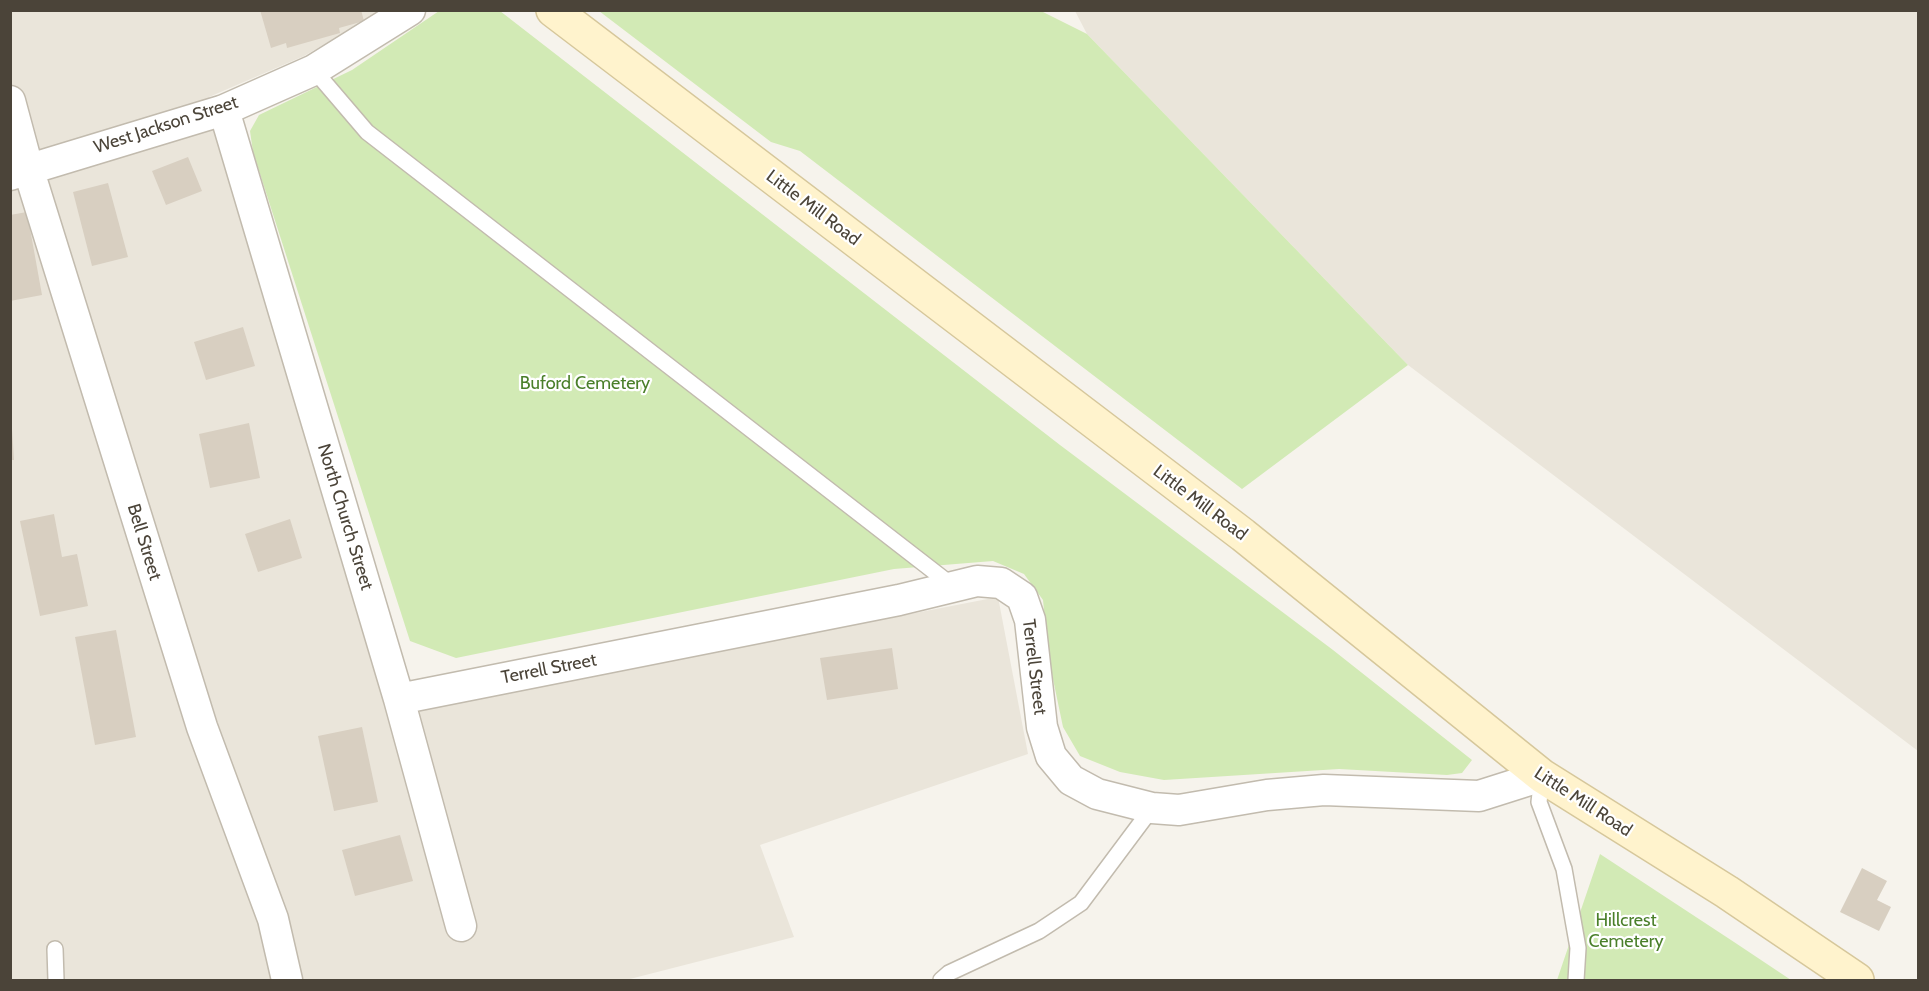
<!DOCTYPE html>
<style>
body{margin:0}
#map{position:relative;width:1929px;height:991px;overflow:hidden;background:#f6f3ec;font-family:Cabin,sans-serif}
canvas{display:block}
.frame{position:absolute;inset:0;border:12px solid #4b4439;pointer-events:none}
</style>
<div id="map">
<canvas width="1929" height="991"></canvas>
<div class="frame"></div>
</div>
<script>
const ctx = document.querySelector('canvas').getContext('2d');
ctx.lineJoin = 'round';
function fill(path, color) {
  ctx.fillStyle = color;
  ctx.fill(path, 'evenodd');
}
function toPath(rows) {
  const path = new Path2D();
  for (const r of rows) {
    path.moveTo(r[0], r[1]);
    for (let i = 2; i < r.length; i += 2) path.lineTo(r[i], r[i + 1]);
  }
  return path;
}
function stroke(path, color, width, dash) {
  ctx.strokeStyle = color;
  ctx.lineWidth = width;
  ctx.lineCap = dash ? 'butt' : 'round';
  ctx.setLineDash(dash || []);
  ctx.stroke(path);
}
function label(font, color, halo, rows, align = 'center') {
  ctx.font = font + ' Cabin,sans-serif';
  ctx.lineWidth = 4.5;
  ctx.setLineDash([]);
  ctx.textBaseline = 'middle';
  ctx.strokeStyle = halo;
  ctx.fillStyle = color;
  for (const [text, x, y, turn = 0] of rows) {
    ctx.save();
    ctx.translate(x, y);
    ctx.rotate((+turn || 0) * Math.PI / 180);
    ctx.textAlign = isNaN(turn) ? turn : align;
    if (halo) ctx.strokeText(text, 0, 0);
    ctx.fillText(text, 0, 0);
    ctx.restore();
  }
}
fill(toPath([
 [10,11,383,11,304,56,209,97,388,715,998,597,1028,754,760,845,794,937,626,980,11,980],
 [1075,11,1918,11,1918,751,1408,365,1087,34]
]), '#eae5da');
fill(toPath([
 [439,11,500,11,1060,445,1333,650,1472,760,1462,773,1447,775,1339,769,1164,780,1120,772,1080,756,1063,727,1049,660,1043,600,1024,574,993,561,894,569,456,658,410,641,253,152,250,131,259,115,352,70],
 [599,11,1041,11,1087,34,1408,365,1242,489,800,151,771,142],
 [1600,854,1734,942,1791,980,1557,980]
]), '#d2eab5');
fill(toPath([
 [260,10,361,10,364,21,339,28,340,33,287,48,286,43,271,48],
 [188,157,202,191,166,205,152,171],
 [108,183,128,257,92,266,73,192],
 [27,212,42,295,10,301,10,215],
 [243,327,255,366,206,380,194,342],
 [249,423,260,478,210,488,199,434],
 [10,429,12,429,14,460,10,460],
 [54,514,62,557,77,554,88,606,40,616,20,521],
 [290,519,302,558,258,572,245,534],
 [116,630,136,737,95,745,75,637],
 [892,648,898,689,827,700,820,658],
 [362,727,378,802,334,811,318,736],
 [400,835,413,881,355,896,342,850],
 [1862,868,1887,881,1877,900,1891,907,1879,931,1840,912]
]), '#d8cfc1');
const lane = toPath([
 [314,70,367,132,954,587],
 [1542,776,1539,802,1564,869,1578,948,1576,980],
 [55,949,56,980],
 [941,980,949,973,1039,931,1081,903,1152,808]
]);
const street = toPath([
 [10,101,28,168,202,727,273,919,287,980],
 [224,110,399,699,461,926],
 [10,175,224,110,314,70,410,10],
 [399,699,899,600,977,581,1001,583,1022,597,1030,620,1042,727,1051,756,1071,780,1097,794,1152,808,1179,810,1267,795,1324,790,1479,796,1542,776]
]);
const secondary = toPath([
 [553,10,1243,535,1542,776,1727,892,1857,980]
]);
stroke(lane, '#c2bbae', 18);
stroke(street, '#c2bbae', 33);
stroke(secondary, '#d6c79b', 36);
stroke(lane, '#fff', 15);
stroke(street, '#fff', 30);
stroke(secondary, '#fff3cd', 33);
label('18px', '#4b4439', '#fff', [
 ["West Jackson Street",166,125,-18],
 ["Little Mill Road",813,208,37],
 ["Little Mill Road",1200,503,37],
 ["North Church Street",345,517,73],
 ["Bell Street",144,542,73],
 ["Terrell Street",1034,667,83],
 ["Terrell Street",549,669,-11],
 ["Little Mill Road",1583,802,33]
]);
label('18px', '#4a7f2a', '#fff', [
 ["Buford Cemetery",585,384],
 ["Hillcrest",1626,921],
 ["Cemetery",1626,942]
]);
</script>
